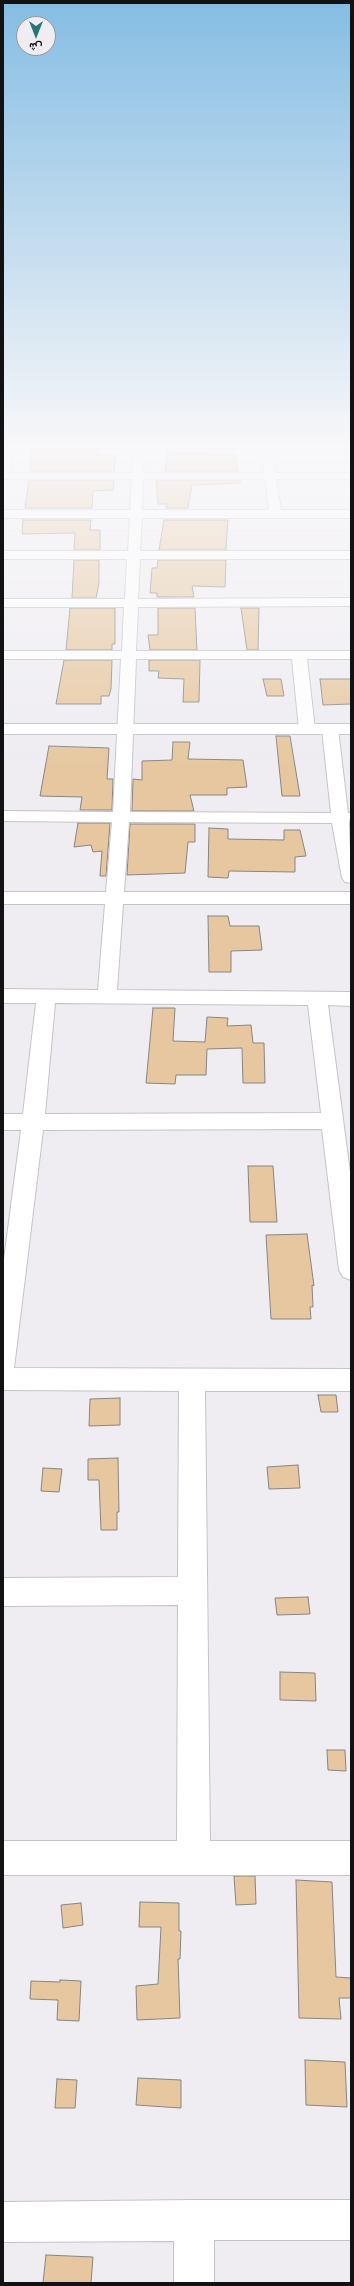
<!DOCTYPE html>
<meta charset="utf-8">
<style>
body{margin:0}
#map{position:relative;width:354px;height:2286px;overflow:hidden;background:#efedf2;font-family:"Noto Serif",Vazirmatn,serif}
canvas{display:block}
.frame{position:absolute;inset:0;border:4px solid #121214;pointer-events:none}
.north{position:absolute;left:16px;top:16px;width:40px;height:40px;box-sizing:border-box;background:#efedf2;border:1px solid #979599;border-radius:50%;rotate:180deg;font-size:11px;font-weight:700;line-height:16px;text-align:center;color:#121214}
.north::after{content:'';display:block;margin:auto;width:14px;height:18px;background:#2b7579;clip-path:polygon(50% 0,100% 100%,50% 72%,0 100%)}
</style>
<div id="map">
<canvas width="354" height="2286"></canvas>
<div class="frame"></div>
<div class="north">ش</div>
</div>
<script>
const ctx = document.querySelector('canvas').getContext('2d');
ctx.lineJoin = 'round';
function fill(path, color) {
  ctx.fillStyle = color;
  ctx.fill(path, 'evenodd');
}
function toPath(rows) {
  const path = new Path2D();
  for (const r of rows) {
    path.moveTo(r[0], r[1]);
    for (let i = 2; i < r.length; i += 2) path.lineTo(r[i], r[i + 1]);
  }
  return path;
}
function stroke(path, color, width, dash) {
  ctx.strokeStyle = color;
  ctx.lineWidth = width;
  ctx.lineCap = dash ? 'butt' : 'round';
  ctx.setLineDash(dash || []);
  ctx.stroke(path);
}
const building = toPath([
 [32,448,100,448,98,455,116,455,114,472,30,472,32,448],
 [167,452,235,455,238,472,165,472,167,452],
 [29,480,114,480,113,490,93,491,92,508,25,508,29,480],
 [156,480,240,480,240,483,192,485,188,508,166,508,167,504,158,504,156,480],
 [23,520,91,520,90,530,100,530,100,550,74,550,75,533,22,534,23,520],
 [164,520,228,520,226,550,159,550,164,520],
 [74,560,99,560,99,583,96,598,72,598,74,560],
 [158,560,226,560,225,587,192,586,194,597,157,597,157,593,150,593,152,568,157,568,158,560],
 [70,608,115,608,115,644,112,644,112,650,66,650,70,608],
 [158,608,195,608,197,650,150,650,148,635,158,635,158,608],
 [241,608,259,608,258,650,247,650,241,608],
 [64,660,112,660,111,689,109,696,101,696,101,704,56,704,64,660],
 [149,660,200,660,199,702,183,702,184,679,158,678,159,671,149,671,149,660],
 [263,679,281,679,284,696,267,696,263,679],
 [320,679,351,679,351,704,323,705,320,679],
 [276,736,290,736,300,796,282,796,276,736],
 [173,742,190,742,188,759,243,760,247,787,227,788,227,795,190,795,194,811,132,811,133,779,142,780,142,761,172,760,173,742],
 [49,746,109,748,107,779,113,779,112,810,80,810,82,797,40,796,49,746],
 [78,823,110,823,106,876,100,876,102,851,93,852,91,845,74,847,78,823],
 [130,824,195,824,195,842,188,842,185,873,127,875,130,824],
 [209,828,228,829,228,839,284,840,284,830,300,830,306,856,295,857,295,872,229,871,228,878,208,877,209,828],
 [208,916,228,916,230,926,259,926,262,950,231,951,231,972,209,972,208,916],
 [153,1008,175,1008,173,1041,205,1042,207,1017,228,1018,227,1026,251,1025,253,1043,264,1043,265,1083,243,1083,242,1048,207,1049,206,1075,176,1075,175,1084,146,1083,153,1008],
 [248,1166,273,1166,277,1222,250,1222,248,1166],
 [307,1234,314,1286,312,1285,313,1307,310,1307,311,1319,271,1319,266,1235,307,1234],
 [318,1395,336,1395,338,1412,321,1412,318,1395],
 [120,1398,120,1425,89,1426,90,1399,120,1398],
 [118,1458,119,1512,117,1512,117,1530,101,1530,99,1480,88,1480,88,1459,118,1458],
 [298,1465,300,1488,269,1489,267,1467,298,1465],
 [43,1468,62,1469,59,1492,41,1491,43,1468],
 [308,1597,310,1614,277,1615,275,1598,308,1597],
 [280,1672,315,1673,316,1701,280,1700,280,1672],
 [327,1750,345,1750,346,1771,328,1770,327,1750],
 [234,1876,255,1876,256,1904,236,1905,234,1876],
 [296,1880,332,1882,336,1977,351,1978,351,1998,339,1998,341,2019,299,2018,296,1880],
 [140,1902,179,1903,179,1931,181,1931,180,1959,178,1959,180,2018,137,2020,136,1986,158,1984,161,1927,139,1927,140,1902],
 [81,1903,83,1925,63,1928,61,1905,81,1903],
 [60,1980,81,1981,79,2021,57,2020,58,2000,30,1999,31,1981,60,1982,60,1980],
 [305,2060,345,2062,347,2107,306,2105,305,2060],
 [138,2078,181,2080,181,2108,136,2105,138,2078],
 [57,2079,77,2080,75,2108,55,2108,57,2079],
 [46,2255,93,2257,91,2283,43,2283,46,2255]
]);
fill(building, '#e6c79f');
stroke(building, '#888582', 1);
const minor = toPath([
 [3,448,14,448,9,473,132,473,133,448,144,448,143,473,264,473,261,448,272,448,275,473,351,473,351,479,276,479,281,510,351,510,351,518,142,518,140,551,351,551,351,559,140,559,138,599,351,598,351,606,138,607,136,651,351,651,351,659,307,659,315,729,312,732,307,734,302,732,299,729,292,659,136,659,130,812,331,813,322,729,325,726,335,726,338,729,348,813,351,813,349,823,351,883,345,882,342,878,332,823,129,822,124,892,351,892,351,904,123,904,117,990,351,992,351,1006,328,1005,351,1180,351,1280,343,1277,339,1270,322,1129,43,1130,14,1368,351,1369,351,1391,205,1391,210,1841,351,1841,351,1875,3,1875,3,1841,177,1841,178,1605,3,1606,3,1578,178,1577,179,1391,3,1390,3,1267,21,1130,3,1130,3,1114,23,1114,36,1003,3,1003,3,989,98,990,105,904,3,904,3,892,106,892,112,822,3,821,3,811,113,812,121,659,3,659,3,651,122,651,124,607,3,607,3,599,125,599,127,559,3,559,3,551,128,551,130,518,3,518,3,510,130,510,132,479,3,479,3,448],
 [143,479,265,479,269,510,142,510,143,479],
 [55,1003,308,1005,321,1113,45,1114,55,1003],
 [194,2200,351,2200,351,2240,214,2240,214,2283,174,2283,174,2241,3,2242,3,2202,194,2200]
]);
const tertiary = toPath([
 [3,724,351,724,351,734,3,734,3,724]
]);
stroke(minor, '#c4c3c7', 2);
stroke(tertiary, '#c4c3c7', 2);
fill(minor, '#fff');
fill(tertiary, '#fff');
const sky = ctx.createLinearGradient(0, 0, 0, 768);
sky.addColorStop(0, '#85bde3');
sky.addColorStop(0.58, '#f8f7f9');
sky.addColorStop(1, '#f8f7f900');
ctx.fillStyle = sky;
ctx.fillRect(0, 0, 354, 768);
</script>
